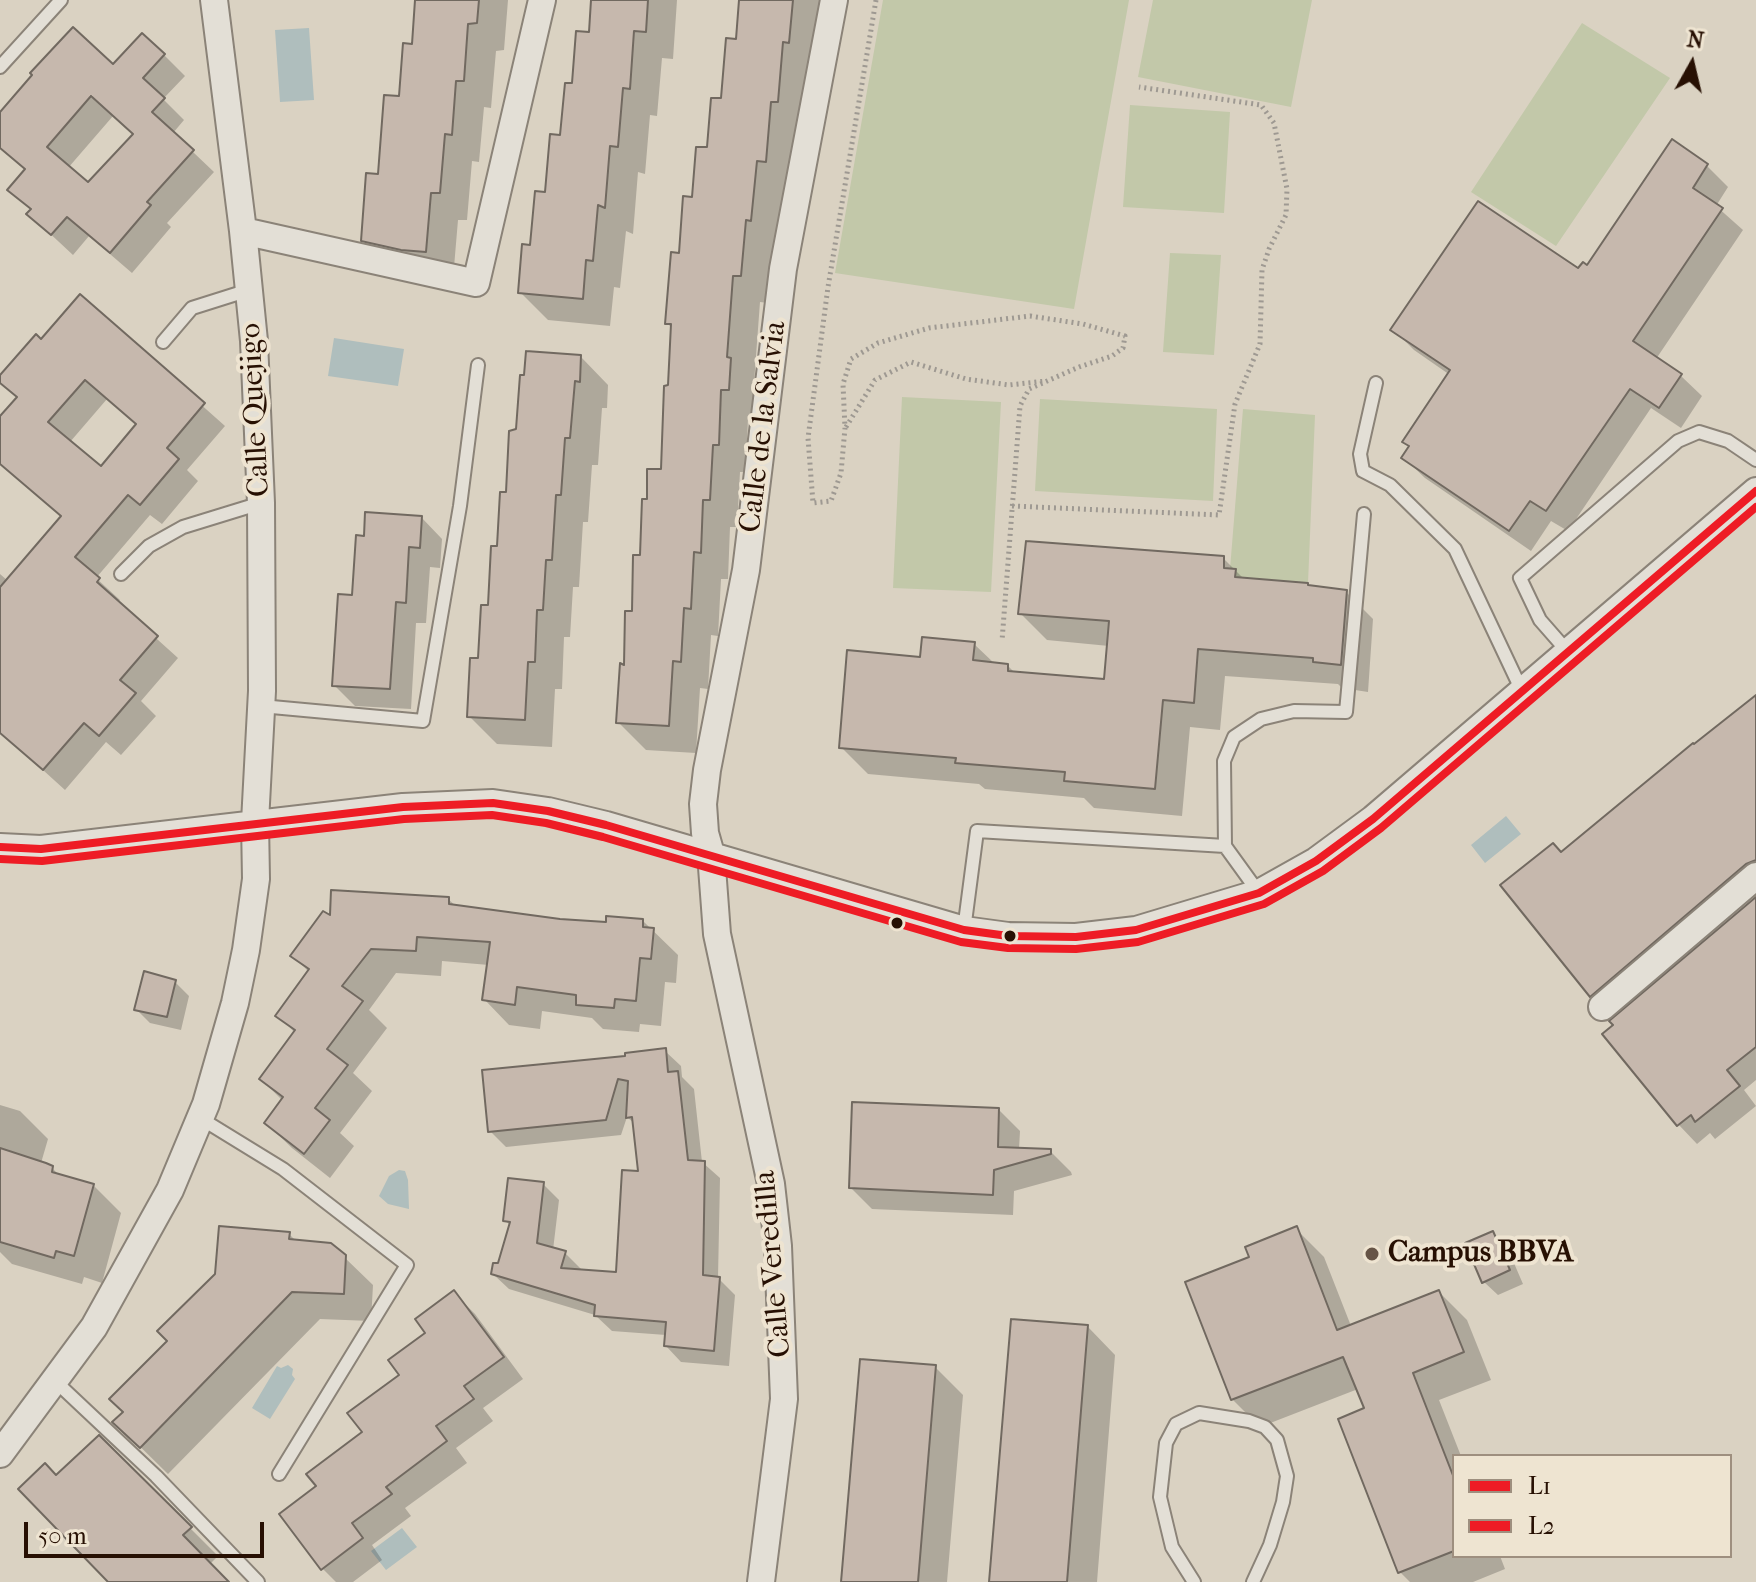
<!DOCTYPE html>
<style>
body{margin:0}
#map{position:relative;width:1756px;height:1582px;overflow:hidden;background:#dad2c2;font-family:"IM FELL French Canon",serif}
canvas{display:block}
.legend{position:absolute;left:1452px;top:1454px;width:280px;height:104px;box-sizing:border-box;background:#eee4d1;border:2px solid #9e8f7f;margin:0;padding:10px 14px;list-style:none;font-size:24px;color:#271003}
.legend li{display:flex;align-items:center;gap:16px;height:40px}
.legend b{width:40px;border:2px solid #9e8f7f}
.north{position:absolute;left:1652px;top:24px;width:80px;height:80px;-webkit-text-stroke:6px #eee4d1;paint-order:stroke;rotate:8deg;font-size:22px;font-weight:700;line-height:32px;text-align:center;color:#271003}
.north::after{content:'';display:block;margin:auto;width:28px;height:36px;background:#271003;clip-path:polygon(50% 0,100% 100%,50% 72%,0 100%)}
.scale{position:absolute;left:24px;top:1522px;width:240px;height:36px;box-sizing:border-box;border:4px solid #271003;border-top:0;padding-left:10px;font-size:24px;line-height:28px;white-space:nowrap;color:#271003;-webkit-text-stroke:6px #eee4d1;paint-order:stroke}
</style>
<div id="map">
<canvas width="1756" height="1582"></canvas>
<ul class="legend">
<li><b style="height:10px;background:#ee1c25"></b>L1</li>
<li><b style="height:10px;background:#ee1c25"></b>L2</li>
</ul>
<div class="north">N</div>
<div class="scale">50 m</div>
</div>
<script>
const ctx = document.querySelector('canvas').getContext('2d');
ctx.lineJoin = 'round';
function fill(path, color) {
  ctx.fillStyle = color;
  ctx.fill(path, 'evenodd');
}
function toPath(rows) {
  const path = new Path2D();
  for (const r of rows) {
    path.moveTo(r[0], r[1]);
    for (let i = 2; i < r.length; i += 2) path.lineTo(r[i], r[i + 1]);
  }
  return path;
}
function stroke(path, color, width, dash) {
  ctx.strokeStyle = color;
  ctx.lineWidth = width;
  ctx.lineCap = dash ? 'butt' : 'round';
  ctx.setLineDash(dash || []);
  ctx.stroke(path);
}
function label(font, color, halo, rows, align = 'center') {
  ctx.font = font + ' "IM FELL French Canon",serif';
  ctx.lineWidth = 8;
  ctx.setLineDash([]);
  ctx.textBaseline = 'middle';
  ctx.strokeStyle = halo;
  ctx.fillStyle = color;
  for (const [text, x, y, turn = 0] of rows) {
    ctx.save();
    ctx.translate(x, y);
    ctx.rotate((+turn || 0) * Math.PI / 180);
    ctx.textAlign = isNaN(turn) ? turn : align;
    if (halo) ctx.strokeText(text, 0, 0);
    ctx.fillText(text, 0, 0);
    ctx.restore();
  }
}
fill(toPath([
 [883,0,1129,0,1074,309,835,273],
 [1153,0,1312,0,1291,107,1138,77],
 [1582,23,1670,78,1556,246,1471,192],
 [1130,105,1230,112,1224,213,1123,207],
 [1170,253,1221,255,1214,355,1163,352],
 [902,397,1001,402,991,592,893,588],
 [1040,399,1217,409,1213,501,1035,491],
 [1243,409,1315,415,1308,583,1235,577,1236,570,1230,569]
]), '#c2c8a9');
fill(toPath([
 [309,28,314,100,280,102,275,30],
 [334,338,404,349,398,386,328,376],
 [1506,816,1521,834,1485,863,1471,845],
 [399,1170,405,1171,408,1180,409,1209,388,1204,379,1196,389,1176],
 [288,1365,293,1369,292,1375,295,1379,270,1419,252,1408,277,1366,281,1368],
 [402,1528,417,1547,386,1570,371,1551]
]), '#afbebd');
fill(toPath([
 [417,0,508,0,504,50,496,51,491,108,484,107,479,162,472,161,467,220,458,220,453,279,391,268,363,240,414,46],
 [593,0,677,0,673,59,662,58,657,116,650,115,645,174,638,172,633,234,626,231,620,288,614,287,610,326,548,320,520,292,574,85,590,35],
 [741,0,830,0,793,188,784,188,779,247,773,247,768,303,760,302,754,383,758,387,756,417,748,417,746,472,740,472,737,527,730,527,728,579,721,579,718,636,711,635,708,689,700,688,696,753,646,750,618,722,649,501,663,471,673,329,667,323,694,199,738,41],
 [164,55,185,76,163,99,184,120,173,133,214,172,167,223,171,227,132,273,89,236,73,255,29,214,32,211,10,190,26,171,0,148,0,115,113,66],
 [113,116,134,135,88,185,68,168],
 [1672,142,1707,166,1728,187,1716,206,1743,230,1656,359,1681,376,1702,396,1681,428,1651,408,1568,531,1551,521,1531,551,1425,478,1404,458,1411,448,1404,441,1450,375,1414,350,1393,329,1587,267],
 [80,297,225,426,187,470,198,481,162,524,150,515,96,578,120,600,117,603,178,658,141,701,156,716,121,755,106,742,65,790,0,731,0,574,8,581,62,517,0,464,0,419,18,399,0,378,41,342],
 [107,399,138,426,101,469,70,442],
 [581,357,608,385,607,408,602,408,598,465,592,465,588,522,583,522,579,587,573,587,570,637,564,637,562,689,555,689,552,747,497,744,469,716,490,607,517,431],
 [421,517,442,539,440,568,430,567,426,623,416,623,411,709,355,706,334,685,366,538],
 [1223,558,1245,580,1346,592,1373,619,1368,692,1342,688,1338,684,1225,676,1220,730,1190,727,1182,816,1094,808,1084,798,985,789,979,784,868,774,841,747,922,659,974,644,995,664,1008,666,1016,674,1106,682,1109,646,1047,640,1020,613],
 [1756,698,1756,889,1610,1014,1592,995,1562,854],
 [448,899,457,907,560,921,608,924,643,921,678,955,676,983,665,982,661,1026,640,1024,639,1032,603,1029,592,1018,542,1011,540,1029,509,1025,484,999,489,965,442,961,441,976,396,973,369,1010,387,1028,353,1073,372,1091,340,1133,354,1146,330,1178,292,1148,266,1123,283,1101,261,1079,295,1033,278,1015,309,972,293,956,331,919],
 [1756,900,1756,1080,1744,1090,1756,1106,1715,1139,1710,1133,1697,1144,1679,1125,1605,1034],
 [175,982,189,996,181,1030,150,1023,136,1009],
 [665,1051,681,1066,682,1077,694,1089,702,1162,720,1178,718,1278,735,1295,729,1366,681,1362,666,1346,666,1335,612,1331,595,1315,509,1289,493,1274,500,1265,511,1226,505,1220,543,1184,559,1200,553,1250,565,1253,581,1269,580,1272,617,1274,640,1173,635,1124,627,1117,621,1135,506,1147,490,1131,628,1057],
 [0,1105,20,1111,48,1139,41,1163,52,1168,60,1176,93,1185,121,1213,102,1283,84,1277,82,1284,12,1264,0,1252],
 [999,1110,1020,1131,1019,1149,1050,1151,1071,1172,1072,1175,1014,1191,1013,1215,872,1209,851,1188],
 [1296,1229,1324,1257,1351,1326,1439,1292,1467,1320,1491,1380,1439,1400,1461,1456,1454,1456,1454,1556,1500,1556,1505,1569,1473,1582,1410,1582,1400,1572,1366,1409,1358,1389,1260,1427,1232,1399,1252,1258],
 [1493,1233,1507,1247,1523,1284,1498,1295,1484,1282],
 [289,1234,297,1242,344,1257,373,1285,371,1321,320,1319,168,1474,115,1422],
 [454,1293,475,1314,523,1379,483,1408,493,1421,456,1448,467,1463,405,1508,411,1516,372,1545,382,1560,353,1582,336,1582,322,1568,318,1486,364,1433],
 [1088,1327,1115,1355,1097,1582,991,1582],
 [935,1367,963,1395,947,1582,843,1582],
 [99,1437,218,1556,210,1564,227,1582,112,1582,57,1477]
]), '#0003');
const building = toPath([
 [415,0,479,0,477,23,468,24,464,81,456,81,452,135,445,134,440,193,431,193,426,252,401,250,361,241,366,173,378,174,384,95,399,96,403,43,412,44,415,0],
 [591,0,648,0,646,32,634,31,630,89,623,88,618,147,610,146,605,208,598,205,593,261,586,260,583,299,518,293,522,244,530,245,535,191,545,192,550,134,560,135,565,83,572,83,576,31,589,32,591,0],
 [739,0,793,0,789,43,783,42,778,102,771,102,766,162,757,161,751,221,746,220,741,276,733,276,727,357,731,358,729,390,721,390,719,445,713,445,710,500,703,500,701,553,694,552,691,609,684,608,681,662,673,661,669,726,616,723,620,663,624,665,625,611,632,611,633,555,640,555,642,499,647,499,647,469,661,469,664,386,668,385,671,324,665,324,671,252,679,253,683,196,692,197,696,147,707,147,711,98,721,98,726,38,736,39,739,0],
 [73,27,113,64,142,33,165,54,143,78,165,98,152,112,194,150,147,202,151,205,110,253,67,217,51,235,26,214,31,209,7,190,25,169,0,148,0,112,32,75,30,73,73,27],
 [91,96,133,134,88,182,47,147,91,96],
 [1672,139,1708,164,1693,188,1723,208,1633,341,1682,374,1659,408,1630,389,1546,511,1530,501,1509,531,1401,458,1409,446,1402,442,1450,370,1390,330,1478,201,1578,268,1583,262,1587,265,1672,139],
 [80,294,205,403,167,448,179,459,140,505,128,495,75,557,100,578,97,582,158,636,120,680,136,693,99,736,84,723,43,770,0,733,0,587,61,516,0,464,0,416,17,397,0,383,0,375,36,334,41,339,80,294],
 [85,380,136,424,101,466,48,422,85,380],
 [526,351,581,355,580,382,575,381,570,438,565,438,561,495,556,495,552,560,546,560,543,610,537,610,535,662,528,662,525,720,467,717,470,658,478,658,481,605,488,605,491,546,497,546,500,492,506,492,509,431,516,429,520,375,524,375,526,351],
 [365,512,422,516,420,548,409,547,406,603,396,602,390,689,332,686,338,594,352,595,356,535,364,536,365,512],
 [1026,541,1224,556,1224,568,1236,569,1235,577,1308,583,1308,585,1347,590,1341,665,1313,662,1313,658,1198,649,1194,703,1163,700,1155,789,1064,781,1065,772,955,763,956,758,839,748,847,650,920,657,922,637,975,642,973,660,1008,664,1008,671,1104,679,1109,621,1018,614,1026,541],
 [1756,695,1756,860,1746,864,1590,997,1500,885,1553,843,1561,852,1693,743,1694,744,1756,695],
 [331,890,449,897,449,904,560,919,606,922,606,916,643,919,643,927,654,928,651,959,640,958,636,1001,615,999,614,1008,576,1005,576,995,517,987,515,1005,482,1000,490,942,417,937,416,951,371,949,342,986,363,1001,327,1049,348,1065,315,1108,330,1120,304,1154,264,1123,283,1097,259,1079,295,1030,275,1016,309,969,290,956,323,911,330,915,331,890],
 [1756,897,1756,1047,1727,1070,1740,1086,1695,1122,1691,1115,1677,1126,1602,1034,1613,1025,1609,1021,1756,897],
 [144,971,176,980,167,1017,134,1010,144,971],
 [666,1048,668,1072,678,1071,688,1160,705,1161,703,1275,720,1277,714,1351,664,1346,666,1322,594,1316,595,1305,491,1274,493,1263,498,1263,510,1222,503,1221,508,1178,544,1182,537,1243,566,1251,561,1268,616,1272,622,1170,638,1171,632,1117,626,1118,628,1081,618,1079,606,1120,488,1132,482,1070,625,1056,625,1053,666,1048],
 [852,1102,999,1108,998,1147,1051,1149,1051,1154,994,1170,993,1195,849,1188,852,1102],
 [0,1148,46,1163,53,1166,52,1172,94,1184,74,1256,56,1251,54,1258,0,1242,0,1148],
 [219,1226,290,1232,289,1239,331,1243,346,1255,344,1294,292,1292,140,1448,112,1422,123,1412,109,1399,167,1341,157,1331,215,1274,219,1226],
 [1297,1226,1337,1330,1439,1290,1464,1352,1413,1373,1454,1478,1454,1551,1398,1573,1338,1419,1364,1408,1343,1357,1231,1400,1185,1282,1249,1257,1245,1247,1297,1226],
 [1493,1231,1510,1270,1482,1283,1465,1243,1493,1231],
 [454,1290,504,1357,464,1386,474,1399,436,1426,447,1441,386,1487,392,1494,352,1523,363,1538,321,1570,279,1514,316,1486,306,1474,362,1432,347,1413,399,1375,388,1360,425,1333,415,1319,454,1290],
 [1011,1319,1088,1325,1067,1582,989,1582,1011,1319],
 [860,1359,936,1365,918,1582,841,1582,860,1359],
 [99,1435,192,1527,183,1535,229,1582,108,1582,18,1489,45,1463,56,1475,99,1435]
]);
fill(building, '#c6b8ad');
stroke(building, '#716960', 2);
const service = toPath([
 [0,67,61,0],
 [163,342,192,308,249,290],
 [1376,383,1360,454,1363,471,1390,485,1455,549,1522,691],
 [121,574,149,546,183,527,261,503],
 [1568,652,1540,620,1520,578,1678,441,1699,432,1728,441,1756,460],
 [261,706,423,721,460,506,478,365],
 [1225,846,1224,761,1234,737,1261,719,1294,711,1346,712,1364,514],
 [964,930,977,831,1225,846,1259,893],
 [200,1118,283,1169,407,1265,279,1474],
 [54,1380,156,1476,258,1582],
 [1194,1582,1172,1547,1160,1497,1166,1443,1176,1424,1199,1413,1249,1421,1265,1427,1277,1440,1287,1476,1283,1502,1270,1545,1253,1582]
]);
const minor = toPath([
 [243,231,476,283,542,0],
 [0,847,41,849,403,807,493,803,548,811,606,825,964,930,1008,936,1076,937,1136,930,1259,893,1316,861,1373,819,1756,491],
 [1602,1007,1756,876],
 [0,1454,94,1327,170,1190,206,1104,235,1003,246,950,256,879,255,822,262,691,261,503,254,341,243,231,214,0],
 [761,1582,784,1399,778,1246,771,1184,717,934,711,854,705,833,703,804,707,770,746,570,783,269,834,0]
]);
stroke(service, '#8b8378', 16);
stroke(minor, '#8b8378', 30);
stroke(toPath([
 [876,0,828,287,808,438,813,503,831,501,841,473,845,428,843,384,851,359,878,343,929,328,1030,316,1083,324,1125,336,1123,348,1112,356,1079,367,1029,389,1020,406,1002,641],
 [846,427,875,380,911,362,966,379,1009,385,1046,381],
 [1012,506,1219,515,1235,404,1260,344,1262,270,1269,249,1286,215,1287,189,1274,123,1261,105,1139,87]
]), '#9e9992', 5, [2, 4]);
stroke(service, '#e3dfd6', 12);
stroke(minor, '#e3dfd6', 26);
stroke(toPath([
 [0,847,41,849,403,807,493,803,548,811,606,825,964,930,1008,936,1076,937,1136,930,1259,893,1316,861,1373,819,1756,491]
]), '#ee1c25', 8);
stroke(toPath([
 [0,859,42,861,404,819,492,815,546,823,603,837,961,942,1008,948,1076,949,1138,942,1264,904,1323,871,1381,828,1756,507]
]), '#ee1c25', 8);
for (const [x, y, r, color] of [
 [897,923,7,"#271003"],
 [1010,936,7,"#271003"],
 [1372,1254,8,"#665446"]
]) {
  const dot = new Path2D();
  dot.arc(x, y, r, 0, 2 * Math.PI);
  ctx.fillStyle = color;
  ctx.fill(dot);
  stroke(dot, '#eee4d1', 3);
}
label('30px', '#271003', '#eee4d1', [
 ["Calle Quejigo",256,410,-93],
 ["Calle de la Salvia",764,427,-83],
 ["Calle Veredilla",774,1264,-95]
]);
label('bold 30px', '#271003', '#eee4d1', [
 ["Campus BBVA",1388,1254]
], 'left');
</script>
